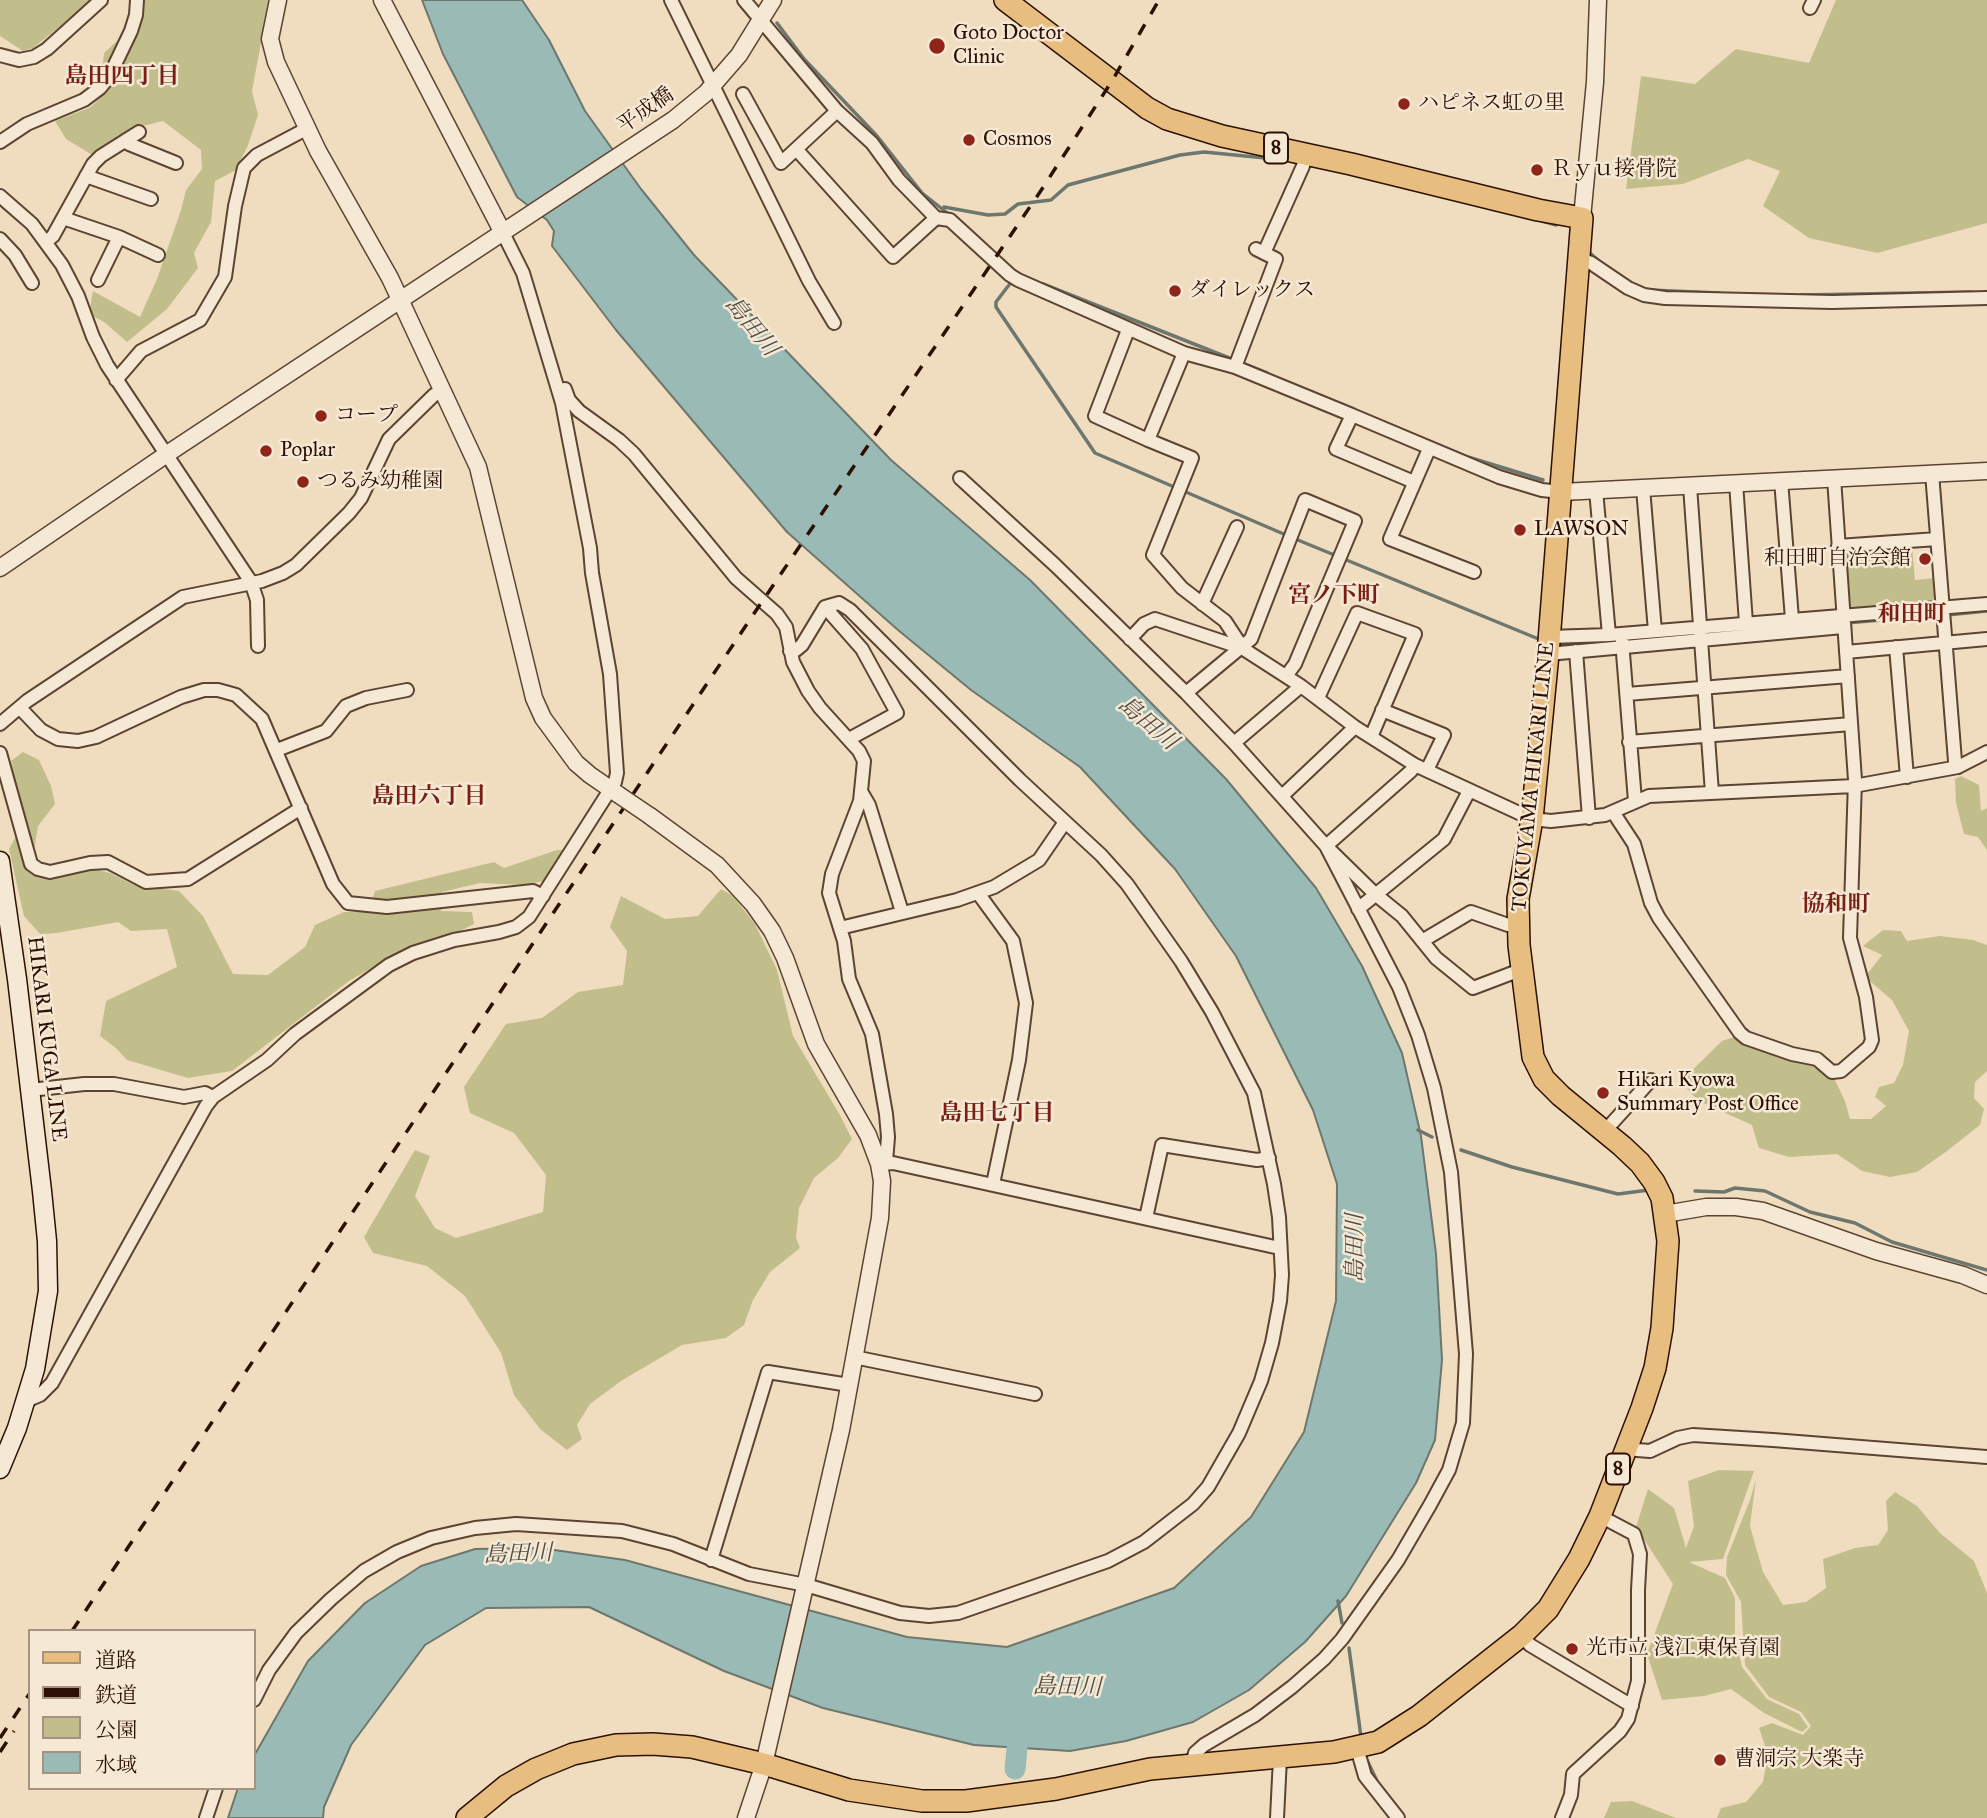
<!DOCTYPE html>
<meta charset="utf-8">
<style>
body{margin:0}
#map{position:relative;width:1987px;height:1818px;overflow:hidden;background:#f0ddbf;font-family:"IM FELL Great Primer","Noto Serif JP",serif}
canvas{display:block}
.legend{position:absolute;left:28px;top:1629px;width:228px;height:161px;box-sizing:border-box;background:#f5e9d5;border:2px solid #a59281;margin:0;padding:9px 12px;list-style:none;font-size:21px;color:#2c1003}
.legend li{display:flex;align-items:center;gap:14px;height:35px}
.legend b{width:35px;border:2px solid #a59281}
</style>
<div id="map">
<canvas width="1987" height="1818"></canvas>
<ul class="legend">
<li><b style="height:9px;background:#e8be80"></b>道路</li>
<li><b style="height:9px;background:#2c1003"></b>鉄道</li>
<li><b style="height:19px;background:#c2be8c"></b>公園</li>
<li><b style="height:19px;background:#9abbb5"></b>水域</li>
</ul>
</div>
<script>
const ctx = document.querySelector('canvas').getContext('2d');
ctx.lineJoin = 'round';
function fill(path, color) {
  ctx.fillStyle = color;
  ctx.fill(path, 'evenodd');
}
function toPath(rows) {
  const path = new Path2D();
  for (const r of rows) {
    path.moveTo(r[0], r[1]);
    for (let i = 2; i < r.length; i += 2) path.lineTo(r[i], r[i + 1]);
  }
  return path;
}
function stroke(path, color, width, dash) {
  ctx.strokeStyle = color;
  ctx.lineWidth = width;
  ctx.lineCap = dash ? 'butt' : 'round';
  ctx.setLineDash(dash || []);
  ctx.stroke(path);
}
function label(font, color, halo, rows, align = 'center') {
  ctx.font = font + ' "IM FELL Great Primer","Noto Serif JP",serif';
  ctx.lineWidth = 5;
  ctx.setLineDash([]);
  ctx.textBaseline = 'middle';
  ctx.strokeStyle = halo;
  ctx.fillStyle = color;
  for (const [text, x, y, turn = 0] of rows) {
    ctx.save();
    ctx.translate(x, y);
    ctx.rotate((+turn || 0) * Math.PI / 180);
    ctx.textAlign = isNaN(turn) ? turn : align;
    if (halo) ctx.strokeText(text, 0, 0);
    ctx.fillText(text, 0, 0);
    ctx.restore();
  }
}
fill(toPath([
 [0,0,93,0,33,48,23,51,0,36],
 [143,0,269,0,252,91,258,115,248,145,236,170,215,181,211,222,194,253,198,268,167,309,127,342,104,322,89,314,93,291,140,317,157,279,181,210,186,190,202,169,201,150,163,121,130,129,94,156,66,139,55,121,91,107,110,88,102,72,104,53,140,20],
 [1836,0,1987,0,1987,223,1877,253,1809,238,1763,206,1780,171,1748,159,1683,184,1626,189,1641,76,1695,84,1736,49,1809,63],
 [1912,546,1915,580,1935,578,1938,602,1847,611,1843,550],
 [23,752,39,760,51,786,55,804,38,826,33,857,38,874,55,876,94,869,110,873,134,885,179,891,203,916,233,974,268,975,305,947,315,925,344,912,368,912,375,891,494,862,504,868,557,850,566,850,544,881,524,885,480,883,442,892,441,911,472,912,474,924,458,932,404,949,349,981,232,1071,188,1078,127,1060,116,1048,100,1036,106,1001,177,967,167,929,131,931,118,922,57,933,40,934,24,916,9,849,23,823,11,761],
 [1961,776,1979,785,1981,811,1987,808,1987,850,1978,837,1964,834,1956,803,1955,779],
 [721,889,733,896,755,924,777,970,793,1036,840,1115,852,1139,838,1158,814,1178,799,1208,796,1238,800,1248,770,1272,753,1300,744,1325,726,1338,682,1345,621,1381,590,1404,577,1425,582,1439,567,1450,540,1429,514,1395,501,1353,465,1296,427,1266,373,1253,364,1237,415,1150,430,1156,415,1196,435,1228,456,1238,543,1212,546,1175,514,1133,470,1113,464,1087,506,1024,542,1018,578,992,623,985,627,951,610,927,621,896,665,919,698,916],
 [1883,930,1901,931,1907,941,1940,936,1973,940,1987,945,1987,1071,1975,1082,1974,1098,1984,1109,1980,1125,1947,1151,1917,1172,1890,1177,1862,1171,1837,1154,1789,1157,1759,1148,1752,1125,1697,1100,1681,1081,1722,1041,1734,1037,1770,1051,1803,1058,1833,1076,1845,1101,1850,1119,1871,1119,1886,1106,1875,1097,1879,1087,1894,1083,1903,1065,1909,1031,1892,1000,1865,977,1882,955,1863,946],
 [1719,1470,1754,1471,1723,1559,1689,1562,1725,1578,1735,1598,1735,1634,1742,1667,1767,1699,1799,1714,1808,1727,1802,1732,1764,1713,1731,1689,1704,1696,1662,1700,1647,1654,1673,1584,1636,1527,1648,1489,1674,1508,1686,1548,1694,1526,1688,1481],
 [1756,1479,1750,1526,1763,1572,1783,1605,1806,1602,1826,1588,1823,1559,1855,1548,1878,1545,1888,1530,1886,1501,1895,1492,1917,1506,1940,1533,1974,1561,1987,1593,1987,1818,1717,1818,1721,1808,1746,1802,1763,1782,1768,1754,1759,1728,1772,1723,1803,1735,1811,1726,1801,1712,1769,1697,1745,1665,1741,1602,1726,1575,1727,1557,1750,1500],
 [1632,1801,1676,1818,1604,1818,1611,1802]
]), '#c2be8c');
const water = toPath([
 [422,0,522,0,549,40,585,111,641,189,694,255,891,460,1030,580,1226,779,1316,888,1362,966,1402,1053,1421,1136,1436,1254,1442,1360,1435,1440,1416,1483,1346,1596,1305,1642,1249,1690,1193,1722,1126,1741,1070,1751,974,1745,823,1708,724,1671,589,1607,486,1608,425,1645,351,1745,324,1807,323,1818,228,1818,238,1788,254,1788,254,1756,308,1661,365,1603,421,1566,475,1549,540,1548,625,1560,907,1637,1007,1647,1174,1588,1251,1517,1304,1432,1336,1301,1337,1184,1313,1110,1236,956,1175,869,1080,767,971,690,898,630,787,532,616,330,552,246,554,231,547,220,517,197,443,54,422,0]
]);
fill(water, '#9abbb5');
stroke(water, '#6e776e', 2);
stroke(toPath([
 [777,23,804,59,877,136,922,193,951,216],
 [944,207,988,215,1005,214,1018,204,1051,200,1068,185,1180,155,1204,152,1286,160],
 [1542,221,1556,225],
 [1590,253,1601,263],
 [1012,281,996,302,996,307,1095,453,1286,535],
 [1627,281,1643,288],
 [1043,284,1267,373],
 [1650,290,1719,293],
 [1800,295,1971,292],
 [1384,422,1468,457,1543,480],
 [1293,538,1541,640],
 [1947,615,1987,611],
 [1846,623,1940,615],
 [1558,646,1619,641],
 [1418,1130,1432,1137],
 [1461,1150,1512,1167,1618,1194,1649,1190],
 [1695,1191,1724,1192,1735,1188,1765,1191,1810,1212,1855,1223,1892,1242,1987,1270],
 [1338,1601,1342,1623],
 [1349,1648,1361,1737],
 [1366,1758,1378,1783]
]), '#6e776e', 3.5);
stroke(toPath([
 [1015,1769,1020,1719]
]), '#9abbb5', 21);
const minor = toPath([
 [671,0,809,281,834,323],
 [744,0,837,111,872,143,899,180,936,218,893,257,797,150],
 [1810,8,1814,0],
 [0,55,19,60,34,57,47,49,101,0],
 [743,94,781,163,837,111],
 [126,140,129,144,176,163],
 [0,142,27,124,84,100,100,88,109,77,131,31,136,15,137,0],
 [86,176,151,199],
 [0,196,32,224,62,265,78,296,93,337,107,365,251,582,257,600,258,646],
 [63,218,119,237,158,255],
 [936,218,950,220,1010,275,1018,280,1184,353,1235,367,1352,415],
 [0,239,15,255,32,283],
 [46,242,53,236,93,164,101,156,139,132],
 [1264,253,1303,166,1306,155],
 [1580,259,1591,263,1628,288,1644,295,1665,298,1832,302,1987,298],
 [98,280,119,237],
 [1128,330,1095,416,1148,440],
 [1184,353,1148,440,1192,458,1153,555,1182,588,1225,621,1242,647],
 [1235,367,1276,259,1256,249],
 [116,380,141,351,200,320,225,277,235,206,244,168,257,155,308,128],
 [565,389,569,400,579,411,619,440,634,454,736,578,777,614,786,627,793,662,808,691,820,708,859,751,864,761,860,801,832,874,829,893,844,941,849,979,872,1034,886,1114,888,1137,886,1162],
 [1429,449,1390,539,1474,572],
 [1932,473,1955,761,1958,767],
 [960,478,1055,565,1186,693,1234,743,1326,846,1375,894,1402,916,1436,958,1473,988,1523,969],
 [1781,480,1792,619],
 [1414,482,1336,449,1352,415,1499,477,1542,490,1561,492],
 [1736,483,1746,623],
 [1690,486,1712,793],
 [1643,488,1655,631],
 [1596,490,1609,635],
 [1838,546,1937,539],
 [1202,604,1237,527],
 [825,607,862,649,897,713,849,739],
 [1549,637,1609,635,1987,604],
 [1130,639,1144,624,1155,619,1242,648,1301,686,1355,727,1415,765,1532,819,1551,821,1605,815,1649,796,1854,786,1958,767,1987,752],
 [1622,641,1635,801],
 [1896,647,1907,777],
 [1576,651,1589,818],
 [1846,652,1987,639],
 [1548,654,1843,627],
 [1186,693,1251,639,1305,500,1355,521,1295,664,1286,676],
 [1627,694,1848,676],
 [1318,698,1357,613,1415,634,1371,737],
 [20,708,41,730,58,739,78,741,96,737,181,697,204,690,218,690,236,695,262,719,333,884,348,903,387,907,533,891,543,896],
 [1382,710,1444,735,1427,770],
 [0,724,27,701,183,597,262,581,283,573,296,565,349,513,361,498,389,439,434,395,443,391],
 [1629,742,1851,724],
 [1234,743,1301,686],
 [277,750,326,731,346,706,366,698,407,690],
 [0,753,31,864,38,869,50,872,90,863,108,862,146,882,188,879,301,808],
 [862,793,869,805,902,912],
 [1282,796,1355,727],
 [1613,812,1634,844,1651,903,1659,918,1740,1033,1746,1038,1792,1054,1817,1059,1832,1072,1841,1071,1869,1047,1872,1040,1866,997,1850,938,1855,780,1834,478],
 [1326,846,1411,771,1415,765],
 [978,893,1013,941,1026,1003,1019,1060,993,1184],
 [1358,909,1444,839,1469,791],
 [840,928,957,900,994,887,1039,860,1065,822],
 [1422,941,1471,912,1508,925,1518,925],
 [30,1090,84,1084,114,1084,184,1097,205,1093,213,1097],
 [1604,1132,1651,1080],
 [881,1164,893,1163,1275,1247,1280,1246],
 [1146,1218,1162,1145,1257,1160,1269,1158],
 [854,1357,1035,1394],
 [26,1401,40,1395,52,1383,206,1106,213,1097,267,1060,295,1034,389,965,413,953,454,940,499,932,516,927,529,917,615,782,617,773,610,674,592,573,590,548,562,403,523,273,503,233],
 [1628,1445,1637,1450,1650,1451,1678,1438,1693,1435,1773,1440,1987,1457],
 [711,1560,768,1372,849,1385],
 [1522,1635,1530,1645,1632,1706],
 [254,1700,269,1670,296,1633,331,1599,364,1571,397,1552,431,1538,475,1528,516,1524,622,1531,673,1544,749,1574,806,1585,900,1613,929,1616,958,1613,1108,1561,1144,1542,1193,1504,1208,1487,1239,1433,1261,1381,1272,1343,1280,1301,1282,1275,1279,1217,1274,1184,1254,1093,1212,1012,1181,961,1127,884,1101,855,1020,780,850,610,839,603,825,607,802,645,796,650,790,651],
 [1357,1748,1365,1776,1398,1818],
 [1192,1764,1195,1753,1204,1745,1255,1715,1292,1687,1324,1659,1342,1639,1398,1560,1430,1505,1449,1470,1463,1423,1466,1354,1451,1172,1434,1088,1418,1035,1399,987,1326,846],
 [206,1818,216,1788],
 [1277,1818,1280,1758],
 [1562,1818,1571,1795,1573,1774,1620,1731,1628,1719,1638,1681,1638,1590,1640,1554,1634,1534,1600,1516]
]);
const tertiary = toPath([
 [278,0,270,39,276,62,318,151,390,278,478,467,534,698,543,718,576,763,590,775,619,795],
 [382,0,503,233],
 [1582,218,1595,82,1598,0],
 [1561,492,1987,471],
 [0,568,167,454,673,120,706,93,739,55,773,0],
 [650,816,717,865,753,904,772,931,785,958,816,1044,868,1135,879,1164,882,1181,880,1218,841,1430,764,1764,746,1818],
 [1665,1214,1706,1207,1736,1207,1763,1211,1876,1251,1963,1275,1987,1285]
]);
const secondary = toPath([
 [0,861,17,979,42,1191,47,1241,48,1291,35,1369,17,1428,0,1469]
]);
const primary = toPath([
 [467,1818,506,1786,536,1769,573,1754,616,1745,653,1744,692,1747,764,1764,849,1790,922,1801,966,1801,1056,1789,1150,1769,1334,1752,1378,1742,1419,1716,1522,1635,1548,1609,1579,1559,1600,1516,1642,1408,1655,1368,1662,1328,1668,1241,1662,1198,1654,1182,1640,1163,1622,1146,1561,1096,1544,1079,1533,1057,1519,945,1518,899,1532,819,1548,654,1582,218,1538,210,1351,164,1222,136,1167,119,1147,108,1005,0]
]);
stroke(minor, '#5d4332', 16);
stroke(tertiary, '#5d4332', 19);
stroke(secondary, '#2c1003', 21);
stroke(primary, '#2c1003', 24);
stroke(minor, '#f5e9d5', 12);
stroke(tertiary, '#f5e9d5', 16);
stroke(secondary, '#f5e9d5', 18);
stroke(primary, '#e8be80', 21);
stroke(toPath([
 [72,1631,753,615,1040,192,1112,81,1159,0],
 [0,1738,30,1693],
 [0,1752,14,1731]
]), '#2c1003', 3.5, [12, 12]);
const tertiaryBridge = toPath([
 [619,795,650,816]
]);
stroke(tertiaryBridge, '#5d4332', 19, []);
stroke(tertiaryBridge, '#f5e9d5', 16);
for (const [x, y, r, color] of [
 [937,46,9,"#8f2418"],
 [1404,104,7,"#8f2418"],
 [969,140,7,"#8f2418"],
 [1537,170,7,"#8f2418"],
 [1175,291,7,"#8f2418"],
 [321,416,7,"#8f2418"],
 [266,451,7,"#8f2418"],
 [303,482,7,"#8f2418"],
 [1520,530,7,"#8f2418"],
 [1925,559,7,"#8f2418"],
 [1603,1093,7,"#8f2418"],
 [1572,1649,7,"#8f2418"],
 [1720,1760,7,"#8f2418"]
]) {
  const dot = new Path2D();
  dot.arc(x, y, r, 0, 2 * Math.PI);
  ctx.fillStyle = color;
  ctx.fill(dot);
  stroke(dot, '#f5e9d5', 2.5);
}
for (const [x, y, w] of [
 [1276,148,24],
 [1618,1469,24]
]) {
  const box = new Path2D();
  box.roundRect(x - w / 2, y - 15.5, w, 31, 5);
  ctx.fillStyle = '#f5e9d5';
  ctx.fill(box);
  stroke(box, '#2c1003', 2);
}
label('bold 19px', '#2c1003', null, [
 ["8",1276,148],
 ["8",1618,1469]
]);
label('21px', '#2c1003', '#f5e9d5', [
 ["Goto Doctor",953,34],
 ["Clinic",953,58],
 ["ハピネス虹の里",1418,104],
 ["Cosmos",983,140],
 ["Ｒｙｕ接骨院",1551,170],
 ["ダイレックス",1189,291],
 ["コープ",335,416],
 ["Poplar",280,451],
 ["つるみ幼稚園",317,482],
 ["LAWSON",1534,530],
 ["和田町自治会館",1911,559,"right"],
 ["Hikari Kyowa",1617,1081],
 ["Summary Post Office",1617,1105],
 ["光市立 浅江東保育園",1586,1649],
 ["曹洞宗 大楽寺",1734,1760]
], 'left');
label('21px', '#2c1003', '#f5e9d5', [
 ["平成橋",646,111,-35],
 ["TOKUYAMA HIKARI LINE",1534,777,-84],
 ["HIKARI KUGA LINE",46,1039,83]
]);
label('bold 23px', '#7a1f14', '#f5e9d5', [
 ["島田四丁目",122,77],
 ["宮ノ下町",1334,596],
 ["和田町",1912,615],
 ["島田六丁目",429,797],
 ["協和町",1836,905],
 ["島田七丁目",997,1114]
]);
label('italic 23px', '#524c41', '#f5e9d5', [
 ["島田川",751,327,51],
 ["島田川",1147,724,40],
 ["島田川",1356,1248,-90],
 ["島田川",518,1555,-2],
 ["島田川",1067,1688,1]
]);
</script>
